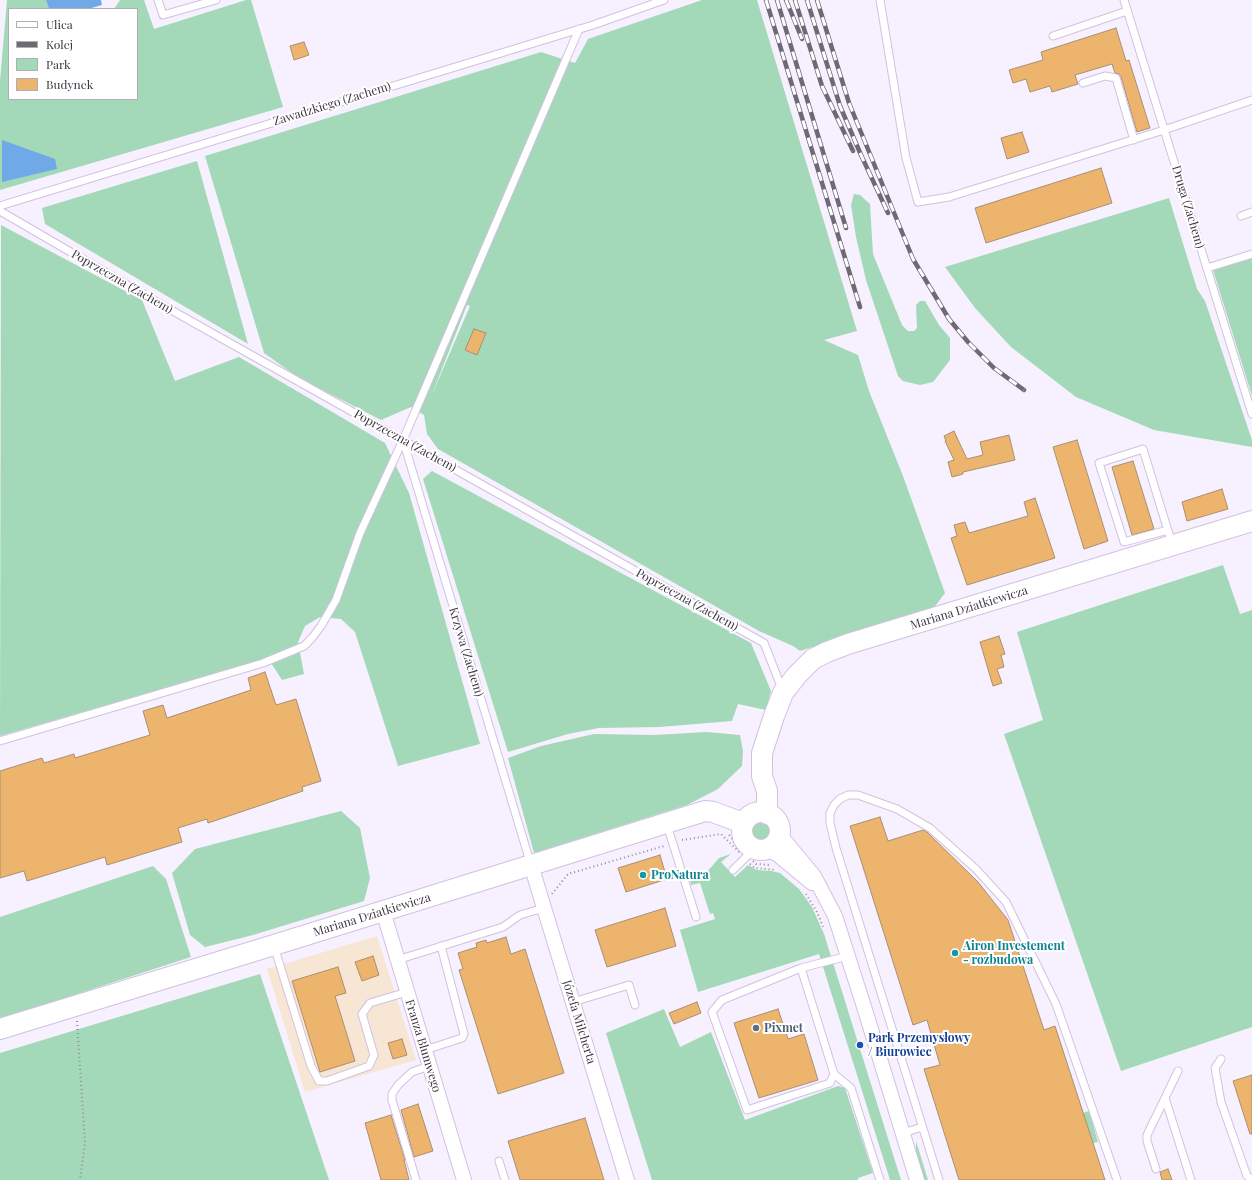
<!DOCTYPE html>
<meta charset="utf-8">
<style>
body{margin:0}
#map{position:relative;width:1252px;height:1180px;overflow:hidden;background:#f7f0fe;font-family:"Playfair Display",serif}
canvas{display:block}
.legend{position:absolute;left:8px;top:8px;width:130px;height:92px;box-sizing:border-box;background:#fff;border:1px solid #b1aeb3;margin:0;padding:5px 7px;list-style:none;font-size:12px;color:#3c3542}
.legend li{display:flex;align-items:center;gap:8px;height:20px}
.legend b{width:20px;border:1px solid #b1aeb3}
</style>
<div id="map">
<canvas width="1252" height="1180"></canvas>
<ul class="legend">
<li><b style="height:5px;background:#fff"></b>Ulica</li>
<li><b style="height:5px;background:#6f6875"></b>Kolej</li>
<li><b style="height:11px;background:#a3d9b8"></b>Park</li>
<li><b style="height:11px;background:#edb46e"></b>Budynek</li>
</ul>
</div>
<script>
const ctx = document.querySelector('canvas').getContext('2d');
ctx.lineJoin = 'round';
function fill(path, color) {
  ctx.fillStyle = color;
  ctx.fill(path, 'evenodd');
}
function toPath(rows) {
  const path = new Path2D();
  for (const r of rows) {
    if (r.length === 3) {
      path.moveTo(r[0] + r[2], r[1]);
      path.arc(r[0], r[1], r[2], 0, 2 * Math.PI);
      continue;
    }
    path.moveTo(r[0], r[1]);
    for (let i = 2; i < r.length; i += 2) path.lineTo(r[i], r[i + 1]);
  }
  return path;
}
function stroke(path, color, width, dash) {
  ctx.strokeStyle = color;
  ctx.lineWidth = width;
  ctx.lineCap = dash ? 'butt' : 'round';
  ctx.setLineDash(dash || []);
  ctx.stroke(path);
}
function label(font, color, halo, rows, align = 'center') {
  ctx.font = font + ' "Playfair Display",serif';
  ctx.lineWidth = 4;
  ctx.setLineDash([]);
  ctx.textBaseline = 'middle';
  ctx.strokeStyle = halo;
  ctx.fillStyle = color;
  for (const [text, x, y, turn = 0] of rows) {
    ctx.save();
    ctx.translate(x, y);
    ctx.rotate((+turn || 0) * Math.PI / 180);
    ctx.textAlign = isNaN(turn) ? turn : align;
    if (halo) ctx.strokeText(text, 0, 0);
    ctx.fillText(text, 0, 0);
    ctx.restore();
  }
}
fill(toPath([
 [377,936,416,1060,305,1092,267,969]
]), '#f8e6d5');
fill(toPath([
 [7,0,46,0,49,9,9,9,9,99,137,99,137,9,114,9,120,0,144,0,154,29,246,0,251,0,283,107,0,190,0,81],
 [702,0,757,0,857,331,824,340,858,355,869,391,903,476,945,593,933,609,800,651,793,646,759,631,438,449,427,434,424,415,411,407,381,420,299,378,264,353,205,156,541,52,575,63,588,39],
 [467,305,470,306,431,397],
 [197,161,248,344,45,224,42,208],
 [854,194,860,195,870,204,873,254,902,325,908,331,914,331,917,328,916,305,920,301,925,301,939,325,950,338,950,360,933,382,920,385,903,381,898,376,866,280,856,237,851,205],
 [1169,198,1197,289,1205,301,1252,440,1252,447,1154,430,1076,397,1011,347,975,308,945,267],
 [1,225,142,300,175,381,239,357,385,443,409,493,480,744,398,766,355,632,341,619,320,617,305,626,298,642,304,674,282,680,268,658,0,736],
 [1252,258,1252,396,1213,270],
 [432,471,751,643,771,691,766,710,738,704,732,721,659,727,599,728,568,734,508,752,423,479],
 [1223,565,1240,614,1252,610,1252,1027,1121,1071,1004,734,1043,720,1017,632],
 [707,732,740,735,743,751,742,766,718,789,687,805,534,853,508,758,541,746,594,734,654,735],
 [341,811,360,828,370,878,364,901,253,935,205,947,190,935,172,873,195,849],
 [761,831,9],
 [731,854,721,862,735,877,748,865,757,870,771,871,780,873,799,889,812,907,824,934,901,1180,890,1180,819,954,698,992,680,930,715,919,713,913,710,914,700,883,691,885,690,878,694,873,701,879,719,858],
 [153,866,166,879,191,957,0,1019,0,917],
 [260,974,329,1180,0,1180,0,1053],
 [664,1009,680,1047,711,1032,745,1120,838,1086,845,1088,873,1173,858,1178,858,1180,652,1180,606,1033],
 [1089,1111,1098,1142,1093,1143,1083,1113],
 [916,1141,928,1180,924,1180,916,1152]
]), '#a3d9b8');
fill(toPath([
 [46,0,101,0,102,5,88,9,49,9],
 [2,140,55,159,57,169,2,182]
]), '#6fa9e7');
const building = toPath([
 [1116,28,1126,61,1129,60,1150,128,1137,132,1121,77,1119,74,1115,73,1112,64,1075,75,1078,84,1052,92,1050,86,1030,92,1026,79,1013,83,1009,70,1043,60,1041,52,1116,28],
 [304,42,309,55,294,60,290,46,304,42],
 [1022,132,1029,152,1007,159,1001,138,1022,132],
 [1101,168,1112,203,986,243,975,208,1101,168],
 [474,329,486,333,477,355,465,350,474,329],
 [954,431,967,459,983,455,980,442,1009,435,1015,460,963,472,963,474,952,477,948,462,954,460,945,441,946,441,944,436,954,431],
 [1077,440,1108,541,1084,549,1053,447,1077,440],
 [1133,461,1154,529,1132,535,1112,467,1133,461],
 [1222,489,1228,509,1187,521,1182,502,1222,489],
 [1035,498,1055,558,967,585,951,538,957,536,954,525,965,522,969,533,1028,516,1024,502,1035,498],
 [999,636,1005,654,1001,655,1004,667,997,669,1002,683,993,686,980,642,999,636],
 [265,672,276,705,296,699,321,781,302,787,303,791,208,823,207,819,178,828,182,842,107,865,105,857,27,881,24,871,0,878,0,771,42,758,44,763,74,754,75,758,150,735,143,711,163,705,167,718,251,690,248,678,265,672],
 [880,817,888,841,923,830,927,832,978,882,1008,920,1044,1030,1055,1026,1105,1180,959,1180,924,1069,940,1065,927,1020,913,1025,850,826,880,817],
 [660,855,667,879,626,892,618,868,660,855],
 [665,908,676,946,607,967,595,930,665,908],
 [506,937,511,954,525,949,564,1073,498,1094,459,970,463,969,458,953,477,947,476,943,486,940,487,943,506,937],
 [373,956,379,975,362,981,355,962,373,956],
 [338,967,346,993,335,996,355,1061,320,1072,292,981,338,967],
 [697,1002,701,1013,674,1024,669,1013,697,1002],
 [778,1009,788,1039,804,1034,818,1080,759,1098,734,1023,778,1009],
 [402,1039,407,1055,393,1059,388,1043,402,1039],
 [1252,1075,1252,1134,1250,1134,1233,1081,1252,1075],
 [418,1104,433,1151,414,1157,401,1110,418,1104],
 [391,1115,405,1160,404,1160,409,1180,381,1180,365,1123,391,1115],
 [585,1118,604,1180,520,1180,508,1141,585,1118],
 [1168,1169,1172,1180,1162,1180,1160,1172,1168,1169]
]);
fill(building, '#edb46e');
stroke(building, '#a88f73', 1);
const lane = toPath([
 [158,0,163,15,216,0],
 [880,0,906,158,918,202,949,197,1164,130,1252,100],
 [1124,0,1252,414],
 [1053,36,1127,11],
 [1083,83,1105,76,1116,78,1134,140],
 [0,206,593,25,664,0],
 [0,211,148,297,764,643,782,689],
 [1241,216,1252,212],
 [1207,268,1252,254],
 [403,440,531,865],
 [1168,530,1124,542,1099,463,1143,449,1172,544],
 [0,741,263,663,304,646,312,638,321,626,336,600,360,533,403,440,579,29],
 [667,825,696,917],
 [733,870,747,856,750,847],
 [274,946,311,1066,319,1081,327,1081,369,1066,374,1055,362,1014,370,1003,407,992],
 [397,960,503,927,520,915,544,908],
 [801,968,834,1074,830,1083,747,1110,712,1012,722,1000,801,968,848,956],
 [573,1002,629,985,635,1005],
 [425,1050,462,1038,464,1034,441,946],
 [1221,1059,1215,1068,1221,1102,1247,1176,1252,1179],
 [1178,1071,1165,1098,1191,1180],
 [834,1074,851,1088,880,1180],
 [903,1133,922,1127],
 [499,1161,505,1180],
 [1156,1169,1147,1141,1147,1135,1165,1098],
 [416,1180,392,1100,392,1094,398,1085,412,1072,429,1066],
 [939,1180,836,848,830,823,830,813,834,805,840,799,848,795,858,795,897,809,930,828,976,869,1006,902,1056,1004,1117,1180]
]);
const street = toPath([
 [780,835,814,876,835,916,866,1013,917,1180],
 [767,850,777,854,812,883],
 [531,865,627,1180],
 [383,911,464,1180]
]);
const secondary = toPath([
 [761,831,19],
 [767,814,767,791,762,776,762,753,774,716,783,693,797,675,813,659,827,652,848,644,1252,521],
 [0,1029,274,945,705,811,713,812,743,823]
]);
stroke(lane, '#d2c0e2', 9);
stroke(street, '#d2c0e2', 16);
stroke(secondary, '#d2c0e2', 22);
stroke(toPath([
 [729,835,740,848],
 [682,840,721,834,739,852],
 [753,861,756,864,770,865],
 [750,864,755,868,776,870],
 [552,894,568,874,664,846],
 [806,894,817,912,824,929],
 [77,1021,85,1143,80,1180]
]), '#948d9b', 2, [1, 3]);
stroke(lane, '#fff', 7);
stroke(street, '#fff', 14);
stroke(secondary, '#fff', 20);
const rail = toPath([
 [766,0,860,307],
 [777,0,846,228],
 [786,0,802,39],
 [795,0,822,86,853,151],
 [807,0,840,106,861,155,888,213],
 [817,0,849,103,913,259,949,319,968,342,994,368,1024,390]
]);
stroke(rail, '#6f6875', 4.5);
stroke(rail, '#fff', 3, [9]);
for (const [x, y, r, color] of [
 [643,875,4,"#0f9aa8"],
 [955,953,4,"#0f9aa8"],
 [756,1028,4,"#5c6f8a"],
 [860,1045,4,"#1a4fb4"]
]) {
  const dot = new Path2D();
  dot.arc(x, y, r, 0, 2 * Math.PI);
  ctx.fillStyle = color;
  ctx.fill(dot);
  stroke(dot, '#fff', 1.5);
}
label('12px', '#3c3542', '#fff', [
 ["Zawadzkiego (Zachem)",332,104,-17],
 ["Druga (Zachem)",1188,207,73],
 ["Poprzeczna (Zachem)",122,282,30],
 ["Poprzeczna (Zachem)",405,441,29],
 ["Poprzeczna (Zachem)",687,600,29],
 ["Mariana Dziatkiewicza",969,608,-17],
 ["Krzywa (Zachem)",466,652,73],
 ["Mariana Dziatkiewicza",372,915,-17],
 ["Józefa Milcherta",579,1022,73],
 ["Franza Blumwego",423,1046,73]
]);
label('bold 12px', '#0d838f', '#fff', [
 ["ProNatura",651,875],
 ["Airon Investement",963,946],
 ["- rozbudowa",963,960]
], 'left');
label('bold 12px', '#4e5e75', '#fff', [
 ["Pixmet",764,1028]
], 'left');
label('bold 12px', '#164399', '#fff', [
 ["Park Przemysłowy",868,1038],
 ["/ Biurowiec",868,1052]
], 'left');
</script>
